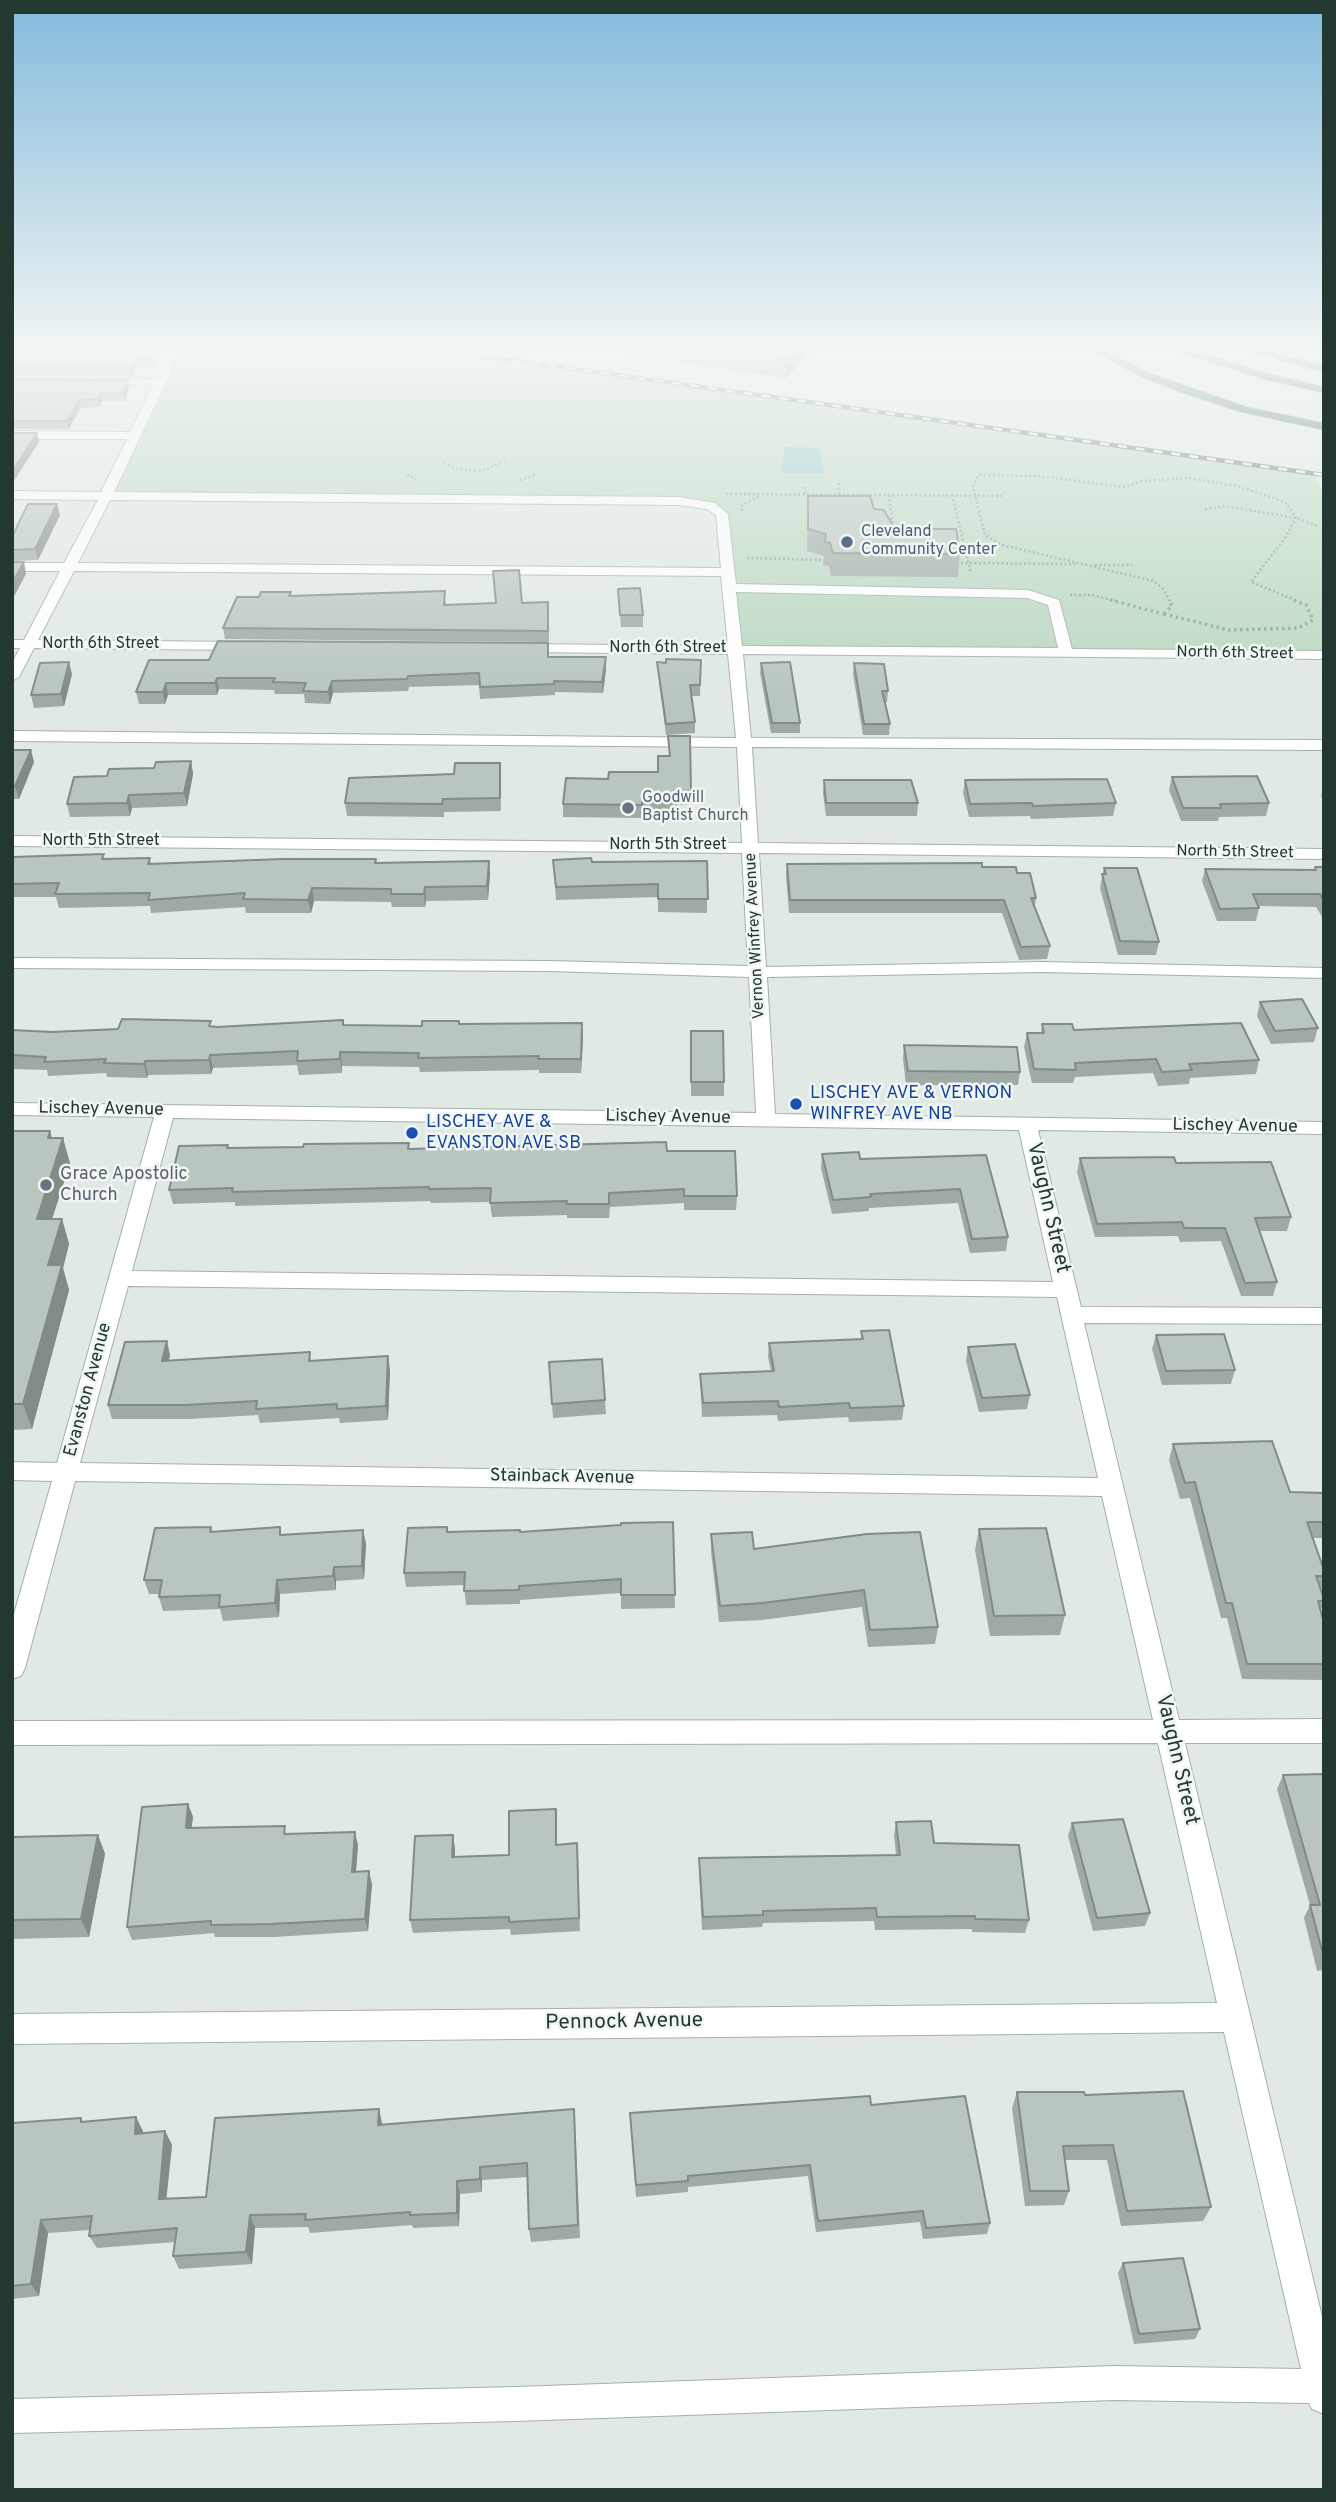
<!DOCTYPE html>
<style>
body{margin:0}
#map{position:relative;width:1336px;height:2502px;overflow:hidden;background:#e0e9e4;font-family:Overpass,sans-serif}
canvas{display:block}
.frame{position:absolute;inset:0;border:14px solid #233830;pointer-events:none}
</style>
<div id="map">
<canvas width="1336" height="2502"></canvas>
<div class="frame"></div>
</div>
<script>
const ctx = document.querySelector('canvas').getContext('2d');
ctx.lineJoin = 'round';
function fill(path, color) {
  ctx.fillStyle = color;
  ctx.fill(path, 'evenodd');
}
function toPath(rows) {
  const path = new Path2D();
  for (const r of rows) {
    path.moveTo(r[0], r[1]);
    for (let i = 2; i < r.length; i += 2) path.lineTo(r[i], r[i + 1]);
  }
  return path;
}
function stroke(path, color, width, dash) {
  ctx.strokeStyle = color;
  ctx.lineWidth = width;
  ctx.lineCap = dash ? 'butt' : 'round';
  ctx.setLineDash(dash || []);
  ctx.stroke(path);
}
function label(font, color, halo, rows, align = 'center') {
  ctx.font = font + ' Overpass,sans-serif';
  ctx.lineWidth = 5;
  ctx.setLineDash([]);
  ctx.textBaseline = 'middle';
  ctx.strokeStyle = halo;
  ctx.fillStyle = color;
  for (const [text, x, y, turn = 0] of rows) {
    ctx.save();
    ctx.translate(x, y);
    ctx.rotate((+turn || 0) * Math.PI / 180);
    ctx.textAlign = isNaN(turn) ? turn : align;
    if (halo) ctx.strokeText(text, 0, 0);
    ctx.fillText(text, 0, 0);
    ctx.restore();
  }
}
fill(toPath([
 [173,345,406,345,1315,474,1324,496,1324,655,737,650,722,515,700,505,106,495]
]), '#bbd8c1');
fill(toPath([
 [784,447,819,448,824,473,782,473]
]), '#8dc4c9');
const minor = toPath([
 [168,345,179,345,170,374,114,492,678,497,715,503,728,514,736,584,1028,590,1059,600,1072,649,1324,651,1324,659,743,654,751,738,1324,740,1324,750,752,747,758,843,1324,849,1324,859,759,853,766,967,1043,962,1324,968,1324,978,1043,972,767,977,775,1114,1324,1122,1324,1134,1038,1130,1081,1307,1324,1308,1324,1324,1084,1323,1179,1720,1324,1719,1324,1743,1185,1743,1324,2325,1324,2414,1312,2409,1309,2403,1114,2400,516,2421,12,2433,12,2399,516,2387,1114,2366,1301,2369,1224,2032,12,2044,12,2014,1217,2003,1158,1743,12,1745,12,1721,1153,1720,1102,1496,75,1481,25,1668,21,1676,12,1679,12,1621,52,1481,12,1480,12,1462,57,1463,154,1117,12,1115,12,1103,756,1113,749,977,549,971,12,968,12,958,549,961,748,966,742,853,12,846,12,836,742,843,737,747,12,741,12,731,736,738,728,654,521,652,514,648,521,644,728,646,721,576,74,571,38,640,244,642,251,646,244,650,34,648,19,677,12,681,12,663,20,648,12,648,12,640,24,640,60,571,12,571,12,563,64,563,98,500,12,499,12,491,101,492,127,439,12,439,12,431,130,432,153,385,99,384,93,381,99,378,156,379,168,345],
 [110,500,678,505,707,509,716,515,721,568,78,563,110,500],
 [736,592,1027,598,1048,605,1058,648,742,646,736,592],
 [173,1118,1019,1130,1053,1282,132,1271,173,1118],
 [128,1286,1057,1297,1098,1478,80,1463,128,1286]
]);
const highway = toPath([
 [1081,345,1095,345,1149,373,1247,407,1324,423,1324,430,1240,412,1183,393,1141,377,1081,345],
 [1157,345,1174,345,1269,374,1324,387,1324,393,1262,379,1157,345],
 [1229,345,1247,345,1324,366,1324,373,1229,345],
 [1294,345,1324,346,1324,352,1299,348,1294,345]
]);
stroke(minor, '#a4b0aa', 2);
stroke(highway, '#bdc3c1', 2);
stroke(toPath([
 [444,463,456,469,481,471,505,461],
 [407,475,416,479],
 [520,480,537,474],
 [839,483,839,495],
 [805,487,805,495],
 [726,494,1001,496,1003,492],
 [889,495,892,519],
 [952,495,971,574],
 [1205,509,1225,506,1296,518,1319,526],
 [742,511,742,505,760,496],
 [885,519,892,519,895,531],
 [954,547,964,547],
 [747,558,821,560],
 [961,563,1076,564],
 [1095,565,1132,565],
 [1070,595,1092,595,1116,601],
 [1170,601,1163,589,1154,581,1002,545,985,535,973,486,979,475,1040,476,1123,487,1143,481,1188,478,1237,486,1285,502,1296,518,1285,538,1251,582,1297,601]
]), '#84a99b', 2.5, [2, 2.5]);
stroke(toPath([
 [1110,600,1164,614],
 [1164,614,1229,630,1298,628,1313,620,1306,605,1293,600],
 [1164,614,1172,606,1169,600]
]), '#84a99b', 3.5, [2.5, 3.5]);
fill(minor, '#fff');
fill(highway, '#326153');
const rail = toPath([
 [405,345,1324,475]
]);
stroke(rail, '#5d736c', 4.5);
stroke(rail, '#f0f6f3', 2.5, [9]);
fill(toPath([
 [21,345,165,345,155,366,136,366,133,376,12,376,12,347,20,347],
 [630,345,817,345,786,378,630,355],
 [12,379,128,380,129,387,125,401,102,401,100,407,80,408,69,429,12,429],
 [808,496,874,509,895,529,960,554,958,577,831,576,829,566,823,565,824,556,807,551],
 [60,515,38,560,12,561,12,537],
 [618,589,643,615,643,627,621,627],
 [291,596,446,602,446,605,522,603,549,612,549,642,225,639,223,628,259,597],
 [549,657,606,669,603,693,555,692,555,695,480,699,479,685,409,687,408,691,333,693,330,704,305,703,304,694,275,694,274,690,219,689,217,695,168,695,165,704,139,704,136,692,149,660],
 [701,660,700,696,691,696,695,722,695,733,666,735,658,673,657,662],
 [761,663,800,723,800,733,771,733,760,673],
 [854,663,888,691,887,702,885,702,890,724,889,735,863,735,853,674],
 [72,674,64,706,34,708,31,695],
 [668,736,690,736,691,804,677,805,677,815,642,815,642,818,563,817,563,804,608,779,658,772,669,756],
 [12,750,34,762,19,799,12,799],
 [191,761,193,774,187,806,132,808,130,816,70,817,67,804,107,776],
 [500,763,501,811,444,812,444,817,347,816,345,803,454,774],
 [1172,777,1269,803,1266,816,1219,817,1218,821,1181,821,1169,790],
 [824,780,918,803,917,816,826,816,823,793],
 [965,780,1116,803,1113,816,1031,819,1030,816,969,817,963,793],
 [1324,785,1324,802,1321,796],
 [12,857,105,859,150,858,151,864,489,861,490,874,488,900,426,901,425,907,392,907,391,902,314,901,311,913,246,913,245,907,151,913,150,906,59,908,56,897,12,897],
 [553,860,592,862,707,861,707,913,658,912,658,897,556,900],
 [787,864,982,867,1017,873,1036,898,1035,906,1050,946,1047,959,1019,960,1002,913,789,913,786,876],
 [1315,867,1324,867,1324,920,1316,907,1258,906,1259,908,1256,921,1217,921,1202,881,1205,869,1314,870],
 [1104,868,1159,942,1156,955,1118,955,1100,888],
 [1260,1002,1318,1028,1314,1042,1271,1044,1257,1016],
 [460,1024,583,1037,581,1073,539,1073,539,1070,420,1072,419,1067,342,1066,342,1073,299,1075,297,1065,213,1068,211,1074,148,1075,147,1078,107,1077,106,1073,48,1076,47,1070,12,1069,12,1030,52,1032,212,1026,217,1027,344,1025,422,1026],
 [1042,1024,1074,1030,1259,1060,1256,1074,1190,1078,1189,1084,1158,1086,1153,1073,1075,1077,1073,1083,1032,1083,1024,1047,1027,1033,1041,1033],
 [691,1031,724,1082,724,1096,691,1096],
 [904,1045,1020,1072,1018,1085,906,1085,903,1059],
 [12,1131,52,1138,70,1163,52,1219,62,1219,69,1244,63,1268,69,1290,32,1429,12,1430],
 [409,1143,409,1149,667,1151,737,1196,736,1210,684,1210,684,1203,610,1207,609,1218,567,1218,567,1215,492,1217,490,1202,431,1203,430,1201,235,1206,235,1202,173,1204,169,1190,229,1148,303,1147],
 [822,1154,860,1159,986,1155,1008,1237,1006,1251,970,1253,958,1203,869,1208,869,1211,832,1214,821,1168],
 [1080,1158,1176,1163,1291,1217,1287,1231,1259,1231,1277,1282,1273,1296,1241,1296,1221,1241,1180,1242,1178,1236,1095,1237,1077,1172],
 [861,1331,904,1406,902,1420,849,1422,848,1417,778,1421,777,1415,702,1417,700,1374,771,1371,768,1357,769,1343,861,1339],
 [1156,1335,1235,1370,1231,1384,1162,1385,1152,1349],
 [968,1347,1030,1395,1027,1409,979,1412,966,1361],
 [310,1352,311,1361,390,1370,388,1420,340,1423,339,1418,260,1423,258,1415,189,1419,112,1419,108,1405,170,1355,169,1361],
 [549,1362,605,1400,606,1414,553,1418],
 [1173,1444,1290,1492,1324,1493,1324,1538,1313,1538,1324,1570,1324,1581,1321,1589,1324,1599,1324,1603,1320,1611,1324,1623,1324,1680,1242,1679,1227,1618,1221,1618,1190,1498,1180,1499,1169,1460],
 [673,1522,675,1608,621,1609,621,1593,520,1600,520,1604,466,1605,464,1585,406,1587,404,1573,447,1527,448,1532,520,1532],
 [211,1527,213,1532,282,1535,363,1530,366,1544,364,1579,336,1581,336,1590,280,1594,279,1617,223,1621,220,1609,163,1611,159,1597,160,1594,149,1594,144,1580],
 [979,1529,1065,1615,1060,1635,990,1636,975,1550],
 [711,1534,754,1549,867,1534,938,1627,935,1644,868,1647,862,1607,762,1620,719,1622,711,1551],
 [1324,1774,1324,1970,1317,1971,1304,1918,1310,1905,1277,1789,1283,1775],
 [188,1804,193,1817,191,1828,287,1834,358,1845,356,1871,372,1884,368,1931,275,1937,215,1937,214,1933,132,1940,127,1927],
 [557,1822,557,1845,578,1856,580,1931,511,1935,510,1929,413,1933,410,1920,455,1848,455,1857,509,1855],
 [896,1822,934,1843,1029,1920,1025,1933,972,1932,972,1929,875,1930,874,1921,763,1923,762,1927,702,1930,699,1871,699,1858,896,1855,894,1835],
 [1072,1823,1150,1913,1145,1926,1093,1931,1068,1836],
 [98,1835,105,1854,89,1937,12,1939,12,1842],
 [1017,2092,1085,2095,1211,2207,1203,2221,1121,2226,1107,2160,1065,2160,1069,2191,1064,2205,1025,2206,1012,2108],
 [871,2105,990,2223,987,2234,923,2239,920,2222,816,2232,808,2176,688,2187,688,2192,636,2197,631,2125],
 [136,2117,143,2133,165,2131,172,2145,166,2199,206,2197,382,2123,382,2124,575,2123,580,2238,531,2242,529,2229,527,2177,482,2180,482,2192,460,2194,459,2226,413,2228,412,2225,310,2233,308,2227,255,2228,252,2264,179,2269,173,2256,175,2242,97,2248,89,2236,90,2230,48,2233,39,2296,12,2299,12,2123,84,2122],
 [1123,2263,1200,2329,1195,2339,1134,2344,1118,2273]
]), '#9faaa5');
fill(toPath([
 [160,345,165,345,155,366,154,358],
 [799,345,817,345,786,378,787,357],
 [135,358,136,366,133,376,132,368],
 [128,380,129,387,125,401,124,393],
 [101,393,102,401,100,407,99,399],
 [79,400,80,408,69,429,67,421],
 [37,433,39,442,12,484,12,472],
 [57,504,60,515,38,560,35,549],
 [24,562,26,574,12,600,12,583],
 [606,657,606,669,603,693,602,682],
 [69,662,72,674,64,706,61,694],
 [217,678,219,689,217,695,215,683],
 [332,681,333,693,330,704,328,692],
 [166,683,168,695,165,704,163,692],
 [31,750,34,762,19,799,15,786],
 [191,761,193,774,187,806,184,793],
 [129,795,132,808,130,816,127,803],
 [489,861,490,874,488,900,487,886],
 [425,887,426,901,425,907,424,894],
 [312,888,314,901,311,913,308,900],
 [582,1023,583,1037,581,1073,581,1059],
 [340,1052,342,1066,342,1073,340,1059],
 [210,1055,213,1068,211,1074,209,1060],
 [145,1061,148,1075,147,1078,144,1064],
 [50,1131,57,1156,63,1138,70,1163,44,1244,37,1219,48,1138],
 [62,1219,69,1244,63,1268,69,1290,32,1429,23,1404,48,1265],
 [167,1341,170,1355,165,1375,162,1361],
 [388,1356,390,1370,388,1420,386,1406],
 [363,1530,366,1544,364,1579,362,1566],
 [334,1567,336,1581,336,1590,333,1576],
 [277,1580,280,1594,279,1617,275,1603],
 [188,1804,193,1817,190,1841,186,1828],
 [355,1832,358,1845,355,1884,352,1872],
 [98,1835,105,1854,89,1937,81,1919],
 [453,1835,455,1848,454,1870,452,1857],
 [369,1871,372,1884,368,1931,365,1919],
 [379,2109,382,2123,382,2138,378,2125],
 [136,2117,143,2131,142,2147,135,2134],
 [165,2131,172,2145,165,2212,159,2199],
 [480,2167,482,2180,482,2192,480,2179],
 [457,2181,460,2194,459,2226,457,2213],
 [250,2215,255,2228,252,2264,246,2252],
 [41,2220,48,2233,39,2296,31,2284]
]), '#828b86');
const building = toPath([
 [21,345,160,345,154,358,135,358,132,368,12,368,12,347,20,347,21,345],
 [701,345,799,345,787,357,701,345],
 [12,379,128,380,124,393,101,393,99,399,79,400,67,421,12,421,12,379],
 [12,433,37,433,12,472,12,433],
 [808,496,870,496,874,509,884,510,895,529,956,529,960,554,833,553,830,543,825,542,826,534,808,529,808,496],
 [28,504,57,504,35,549,12,550,12,537,28,504],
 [12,562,24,562,12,583,12,562],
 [519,570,522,603,548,602,548,631,223,628,237,597,259,597,261,592,291,592,289,596,445,591,444,605,496,603,493,571,519,570],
 [640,588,643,615,620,615,618,589,640,588],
 [218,641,548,643,548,657,606,657,602,682,554,681,554,684,480,687,479,673,408,676,407,679,332,681,328,692,303,691,306,683,273,682,275,678,217,678,215,683,166,683,163,692,136,692,149,660,209,660,218,641],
 [666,659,701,660,700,685,690,685,695,722,666,724,657,662,666,663,666,659],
 [69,662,61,694,31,695,40,663,69,662],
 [790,662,800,723,772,723,761,663,790,662],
 [854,663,884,664,888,691,882,691,890,724,864,724,854,663],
 [668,736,690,736,691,791,677,792,678,802,642,802,642,805,563,804,566,778,608,779,609,772,658,772,658,756,670,756,668,736],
 [12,750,31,750,15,786,12,786,12,750],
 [191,761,184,793,129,795,127,803,67,804,74,777,107,776,109,769,154,768,156,762,191,761],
 [455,763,500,763,500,798,443,799,442,804,345,803,349,778,454,774,455,763],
 [1257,776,1269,803,1220,804,1221,808,1183,808,1172,777,1257,776],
 [1107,779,1116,803,1033,806,1032,803,970,804,965,780,1107,779],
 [824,780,911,780,918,803,826,803,824,780],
 [104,854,102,859,150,858,148,864,282,859,376,859,375,863,489,861,487,886,425,887,424,894,391,894,391,889,312,888,308,900,243,899,245,893,148,900,150,893,55,894,59,883,12,884,12,857,104,854],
 [591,858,592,862,707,861,708,899,658,899,658,884,556,887,553,860,591,858],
 [982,863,982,867,1016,867,1017,873,1030,873,1036,898,1031,898,1050,946,1021,947,1004,900,790,900,787,864,982,863],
 [1315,867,1324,867,1324,901,1320,894,1253,894,1259,908,1220,909,1205,869,1316,870,1315,867],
 [1104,868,1137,868,1159,942,1120,941,1102,874,1106,874,1104,868],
 [1302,999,1318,1028,1275,1031,1260,1002,1302,999],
 [122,1019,211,1021,209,1026,217,1027,343,1020,343,1025,422,1026,422,1021,459,1021,459,1024,582,1023,581,1059,538,1059,539,1056,418,1058,419,1053,340,1052,340,1059,297,1061,298,1051,210,1055,209,1060,145,1061,144,1064,104,1063,106,1059,44,1062,46,1057,12,1055,12,1030,52,1032,118,1029,122,1019],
 [1241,1023,1259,1060,1189,1064,1192,1070,1162,1072,1156,1059,1075,1063,1076,1070,1034,1069,1027,1033,1044,1033,1042,1024,1072,1024,1074,1030,1241,1023],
 [691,1031,723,1031,724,1082,691,1082,691,1031],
 [904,1045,1017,1047,1020,1072,908,1071,904,1045],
 [12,1131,50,1131,48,1138,63,1138,37,1219,62,1219,48,1265,62,1265,23,1404,12,1404,12,1131],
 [666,1142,667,1151,735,1151,737,1196,684,1196,684,1189,609,1193,609,1204,566,1204,567,1201,490,1203,491,1188,429,1189,429,1187,232,1192,233,1188,169,1190,179,1146,228,1145,227,1148,303,1147,304,1144,409,1143,408,1149,666,1142],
 [859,1152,860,1159,986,1155,1008,1237,972,1239,960,1189,870,1194,871,1197,833,1200,822,1154,859,1152],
 [1174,1157,1176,1163,1271,1162,1291,1217,1255,1218,1277,1282,1245,1283,1225,1228,1184,1228,1182,1222,1097,1224,1080,1158,1174,1157],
 [889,1330,904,1406,850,1408,849,1403,779,1407,778,1401,703,1403,700,1374,774,1371,769,1343,863,1339,861,1331,889,1330],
 [1224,1334,1235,1370,1166,1371,1156,1335,1224,1334],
 [167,1341,162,1361,310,1352,309,1361,388,1356,386,1406,337,1409,337,1404,256,1409,257,1401,185,1405,108,1405,125,1342,167,1341],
 [1015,1344,1030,1395,982,1398,968,1347,1015,1344],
 [602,1359,605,1400,552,1404,549,1362,602,1359],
 [1272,1441,1290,1492,1324,1493,1324,1522,1307,1522,1324,1570,1324,1576,1316,1576,1324,1599,1324,1601,1318,1601,1324,1623,1324,1664,1247,1664,1232,1603,1226,1603,1195,1482,1185,1483,1173,1444,1272,1441],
 [673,1522,675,1595,621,1595,621,1579,519,1586,519,1590,464,1591,465,1572,404,1573,408,1528,447,1527,447,1532,520,1530,520,1532,621,1525,621,1523,673,1522],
 [211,1527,210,1532,280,1527,280,1535,363,1530,362,1566,334,1567,333,1576,277,1580,275,1603,219,1607,220,1595,159,1597,162,1580,144,1580,155,1528,211,1527],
 [1046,1528,1065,1615,994,1616,979,1529,1046,1528],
 [752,1532,754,1549,867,1534,920,1532,938,1627,870,1630,864,1590,763,1603,720,1606,711,1534,752,1532],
 [1324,1774,1324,1958,1310,1905,1320,1905,1283,1775,1324,1774],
 [188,1804,186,1828,285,1826,284,1834,355,1832,352,1872,369,1871,365,1919,271,1924,211,1925,211,1921,127,1927,142,1807,188,1804],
 [556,1809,556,1845,577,1843,579,1918,509,1922,509,1917,410,1920,415,1836,453,1835,452,1857,509,1855,509,1811,556,1809],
 [1123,1819,1150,1913,1097,1918,1072,1823,1123,1819],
 [931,1821,934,1843,1019,1845,1029,1920,975,1919,975,1916,877,1917,876,1908,763,1911,763,1915,703,1917,699,1858,900,1855,896,1822,931,1821],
 [98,1835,81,1919,12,1920,12,1842,13,1837,98,1835],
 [1183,2091,1211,2207,1127,2211,1113,2145,1063,2146,1069,2191,1030,2191,1017,2092,1084,2092,1085,2095,1183,2091],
 [870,2096,871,2105,965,2096,990,2223,926,2228,923,2211,818,2221,810,2165,688,2176,688,2181,636,2185,630,2113,870,2096],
 [379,2109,378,2125,574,2109,578,2225,529,2229,527,2163,480,2167,480,2179,457,2181,457,2213,410,2215,410,2212,305,2220,306,2214,250,2215,246,2252,173,2256,177,2228,89,2236,92,2216,41,2220,31,2284,12,2286,12,2123,81,2118,81,2122,136,2117,135,2134,165,2131,159,2199,206,2197,215,2118,379,2109],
 [1183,2258,1200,2329,1139,2334,1123,2263,1183,2258]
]);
fill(building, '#b9c6c0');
stroke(building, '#828b86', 2);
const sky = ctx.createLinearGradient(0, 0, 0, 696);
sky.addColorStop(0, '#83badc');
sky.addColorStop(0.5, '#f1f5f3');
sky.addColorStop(1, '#f1f5f300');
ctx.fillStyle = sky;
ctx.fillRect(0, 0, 1336, 696);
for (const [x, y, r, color] of [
 [847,542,7,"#5c6f8a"],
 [628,808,7,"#6b7280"],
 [796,1104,7,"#1a4fb4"],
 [412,1133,7,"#1a4fb4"],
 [46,1185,7,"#6b7280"]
]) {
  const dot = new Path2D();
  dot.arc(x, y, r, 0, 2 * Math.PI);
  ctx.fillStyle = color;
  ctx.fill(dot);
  stroke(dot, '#f0f6f3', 2.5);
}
label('16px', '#4e5e75', '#f0f6f3', [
 ["Cleveland",861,533],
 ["Community Center",861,551]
], 'left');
label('16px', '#233830', '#f0f6f3', [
 ["North 6th Street",101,645],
 ["North 6th Street",668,649],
 ["North 6th Street",1235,654,1],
 ["North 5th Street",101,842],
 ["North 5th Street",668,846],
 ["North 5th Street",1235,853,1],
 ["Vernon Winfrey Avenue",756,936,-93]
]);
label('16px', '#5b616d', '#f0f6f3', [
 ["Goodwill",642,799],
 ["Baptist Church",642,817]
], 'left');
label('18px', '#164399', '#f0f6f3', [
 ["LISCHEY AVE & VERNON",810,1094],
 ["WINFREY AVE NB",810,1115],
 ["LISCHEY AVE &",426,1123],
 ["EVANSTON AVE SB",426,1144]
], 'left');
label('18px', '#233830', '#f0f6f3', [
 ["Lischey Avenue",101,1110,1],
 ["Lischey Avenue",668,1118,1],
 ["Lischey Avenue",1235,1127,1],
 ["Evanston Avenue",89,1390,-75],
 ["Stainback Avenue",562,1478,1]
]);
label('18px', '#5b616d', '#f0f6f3', [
 ["Grace Apostolic",60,1175],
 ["Church",60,1196]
], 'left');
label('21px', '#233830', '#f0f6f3', [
 ["Vaughn Street",1047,1208,77],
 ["Vaughn Street",1176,1760,77],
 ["Pennock Avenue",624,2023,-1]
]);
</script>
